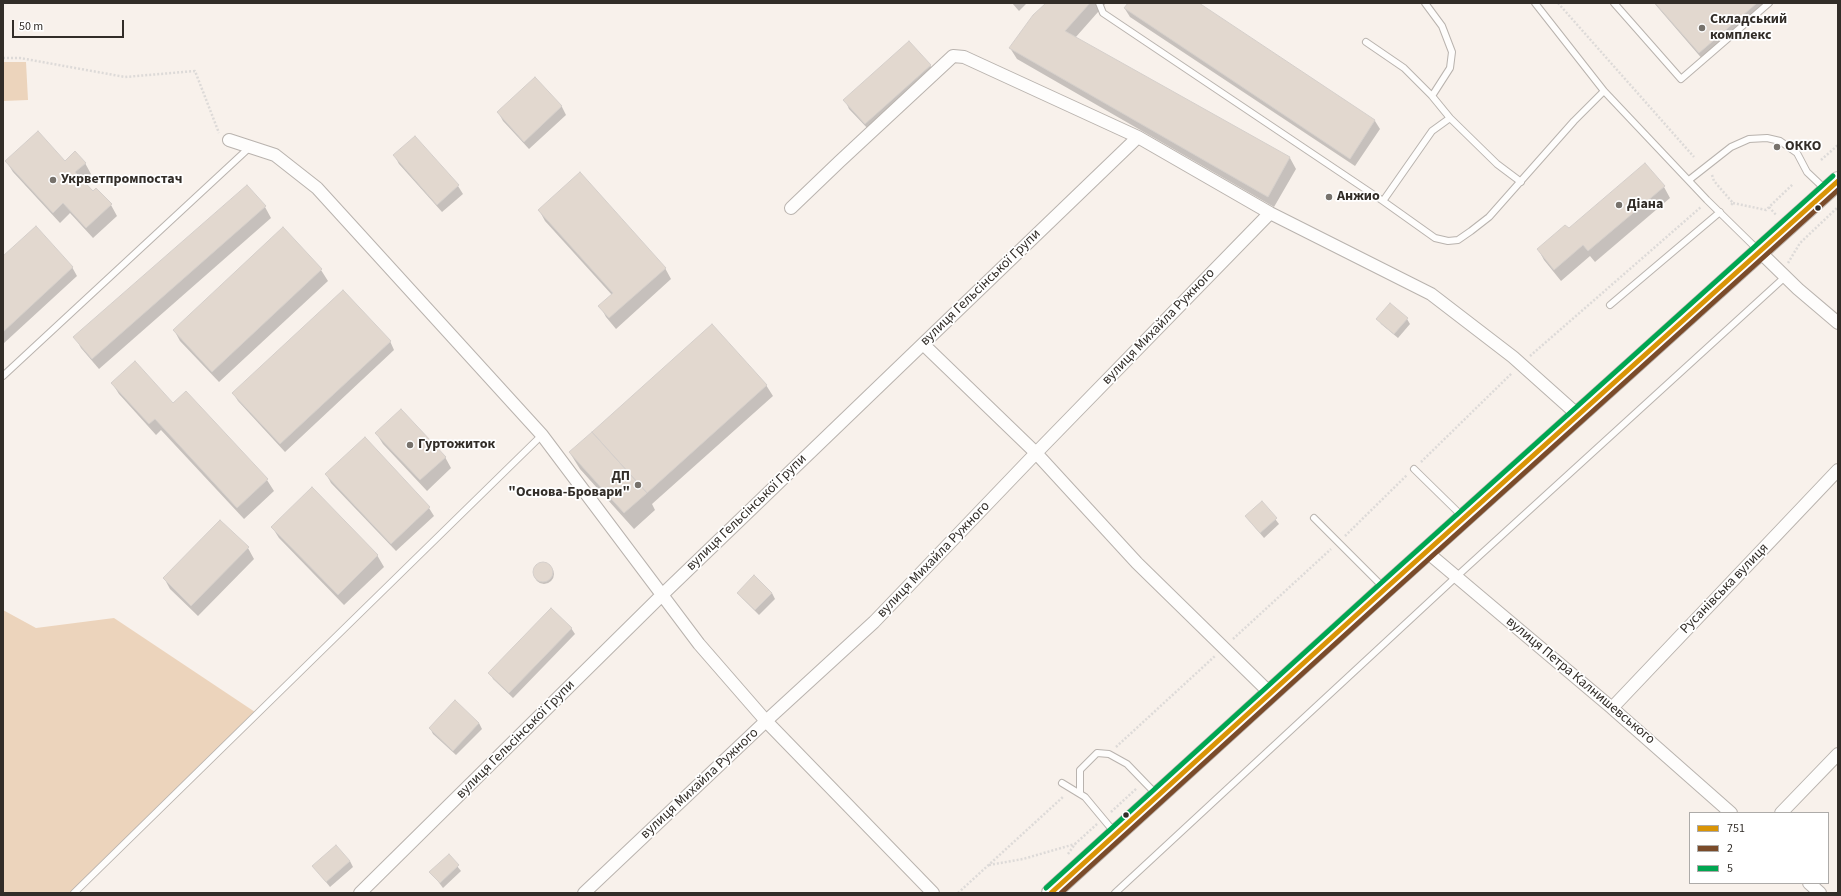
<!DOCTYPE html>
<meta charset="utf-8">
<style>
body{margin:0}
#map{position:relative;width:1841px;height:896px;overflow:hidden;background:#f8f1eb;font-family:"Source Sans 3",sans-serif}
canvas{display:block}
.frame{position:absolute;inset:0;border:4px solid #322d28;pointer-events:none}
.legend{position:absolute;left:1689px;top:812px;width:140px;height:72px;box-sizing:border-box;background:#fff;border:1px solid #adaba9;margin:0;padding:5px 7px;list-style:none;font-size:12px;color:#322d28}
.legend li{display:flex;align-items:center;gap:8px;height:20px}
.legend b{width:20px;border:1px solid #adaba9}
.scale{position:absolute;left:12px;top:20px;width:112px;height:18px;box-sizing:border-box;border:2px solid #322d28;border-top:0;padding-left:5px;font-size:12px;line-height:14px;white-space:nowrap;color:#322d28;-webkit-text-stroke:3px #fff;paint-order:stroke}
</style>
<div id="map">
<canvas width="1841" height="896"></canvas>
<div class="frame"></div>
<ul class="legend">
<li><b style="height:5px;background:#d99406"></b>751</li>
<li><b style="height:5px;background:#7a4b2a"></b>2</li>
<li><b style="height:5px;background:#00a651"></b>5</li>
</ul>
<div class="scale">50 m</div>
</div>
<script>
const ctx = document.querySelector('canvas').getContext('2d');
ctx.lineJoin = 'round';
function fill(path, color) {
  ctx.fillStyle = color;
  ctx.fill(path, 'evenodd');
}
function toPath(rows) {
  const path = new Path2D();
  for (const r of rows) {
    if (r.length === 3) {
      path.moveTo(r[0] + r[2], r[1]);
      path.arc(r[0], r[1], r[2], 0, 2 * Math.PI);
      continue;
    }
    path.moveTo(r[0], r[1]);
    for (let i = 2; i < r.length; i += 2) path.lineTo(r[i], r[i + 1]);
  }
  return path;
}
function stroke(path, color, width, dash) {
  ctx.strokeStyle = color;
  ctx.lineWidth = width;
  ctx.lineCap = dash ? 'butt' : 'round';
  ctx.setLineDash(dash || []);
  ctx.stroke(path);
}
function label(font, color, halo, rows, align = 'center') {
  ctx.font = font + ' "Source Sans 3",sans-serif';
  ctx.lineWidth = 3.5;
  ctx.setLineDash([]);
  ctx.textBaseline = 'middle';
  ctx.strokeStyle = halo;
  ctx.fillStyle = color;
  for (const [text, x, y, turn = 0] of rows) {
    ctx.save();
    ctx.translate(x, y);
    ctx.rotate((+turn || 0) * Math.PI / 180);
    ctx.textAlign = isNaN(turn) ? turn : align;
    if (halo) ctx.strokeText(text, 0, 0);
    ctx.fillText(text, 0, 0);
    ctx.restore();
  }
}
fill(toPath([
 [3,62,26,62,28,100,3,101],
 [3,610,36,628,114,618,258,714,74,893,3,893]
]), '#ecd4bc');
fill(toPath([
 [1012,3,1027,3,1019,11],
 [1047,3,1106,3,1075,38,1290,158,1296,169,1274,207,1017,59,1010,48],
 [1129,3,1197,3,1375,121,1380,129,1355,166,1130,17,1125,9],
 [1654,3,1771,3,1704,61],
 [930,65,934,73,870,131,849,109,845,100],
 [535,78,562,107,566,115,529,149,503,121,498,112],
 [394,155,458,186,463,194,442,212,399,164],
 [6,161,85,163,91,174,83,182,93,192,111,205,117,216,93,238,70,213,60,223,13,172],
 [1645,165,1664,187,1670,198,1595,262,1590,256,1561,281,1544,260,1538,249,1568,230],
 [247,186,265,207,271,218,99,369,81,348,75,337],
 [539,210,665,268,671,279,616,329,606,317,600,306,612,295,545,221],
 [283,228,321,270,328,281,219,382,180,341,174,330],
 [3,258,72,267,77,276,3,344],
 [1378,319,1407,319,1410,324,1398,338,1381,324],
 [390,341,394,350,285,452,238,401,233,393],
 [112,383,173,404,267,480,274,491,244,519,161,430,156,435,119,394],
 [766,385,773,396,652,504,655,510,634,529,580,469,570,453],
 [376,433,445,457,451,468,427,491,383,444],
 [365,439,429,508,434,516,396,551,331,483,326,474],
 [1262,502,1279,524,1264,538,1246,517],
 [272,527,377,555,384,567,344,605,279,538],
 [248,548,254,559,198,616,170,589,164,578],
 [544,574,10],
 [754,577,772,593,775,599,759,615,742,598,739,593],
 [571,628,575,634,513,698,493,679,490,673],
 [479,723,482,729,456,755,433,734,430,728],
 [449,856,461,871,443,888,431,872],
 [350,861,353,867,330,887,313,866]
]), '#0003');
const building = toPath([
 [1046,3,1090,3,1065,31,1290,157,1268,197,1009,48,1033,15,1046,3],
 [1128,3,1199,3,1375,120,1350,159,1124,8,1128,3],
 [1655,3,1757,3,1699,53,1655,3],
 [909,41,931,65,865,124,843,100,909,41],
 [535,77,562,106,524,142,497,112,535,77],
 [38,131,65,161,75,151,86,163,75,172,93,191,96,188,112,204,86,228,63,203,53,213,5,161,38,131],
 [415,136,459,185,437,205,393,155,415,136],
 [1645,163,1665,186,1588,251,1583,245,1554,270,1537,249,1565,225,1569,228,1645,163],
 [580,172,666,268,609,318,598,306,613,293,538,210,580,172],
 [247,185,266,206,92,359,73,337,247,185],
 [36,226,73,267,3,332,3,256,36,226],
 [283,227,322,269,212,372,173,330,283,227],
 [343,290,391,341,280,444,232,393,343,290],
 [1390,303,1408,318,1394,334,1376,319,1390,303],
 [712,324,767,385,647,493,592,432,712,324],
 [135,361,173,403,186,391,268,479,237,508,155,419,149,424,111,383,135,361],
 [401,409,446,457,420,480,375,433,401,409],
 [592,432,647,493,624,513,569,452,592,432],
 [365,437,430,507,391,544,325,474,365,437],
 [312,487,378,555,338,595,271,527,312,487],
 [1262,501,1277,518,1260,533,1245,516,1262,501],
 [220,520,249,547,191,606,163,578,220,520],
 [543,572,10],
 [754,575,772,593,755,610,737,593,754,575],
 [551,608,572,628,509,693,488,673,551,608],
 [455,700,479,723,453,751,429,728,455,700],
 [336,845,350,861,326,882,312,866,336,845],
 [449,854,459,865,440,883,429,872,449,854]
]);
fill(building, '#e2d8cf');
stroke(building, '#d5cfcb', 1);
const lane = toPath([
 [1099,3,1103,13,1383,201,1435,238,1448,241,1458,240,1471,231,1489,217,1574,121,1604,91],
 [1425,3,1442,26,1452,52,1450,68,1432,96],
 [1535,3,1604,91,1707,200,1758,250],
 [1614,3,1681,79,1769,3],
 [1366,42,1404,68,1432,96,1450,118,1497,164,1521,182],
 [1689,180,1731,147,1749,139,1767,138,1780,141,1797,153,1807,172,1826,190],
 [1383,201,1432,131,1450,118],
 [1610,305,1720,212],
 [3,376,250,147],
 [1414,469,1463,517],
 [1314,518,1384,588],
 [1062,783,1085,797,1115,833],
 [1080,793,1080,770,1097,753,1109,754,1127,764,1156,794],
 [74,893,542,435],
 [1115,893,1456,577,1786,276]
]);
const street = toPath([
 [229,140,275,155,317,188,542,435,699,644,766,721,933,893],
 [791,208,839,162,953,56,964,57,1138,137,1270,213,1431,294,1513,357,1579,416],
 [1759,251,1798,289,1838,323],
 [923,344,1036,453,1137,563,1271,694],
 [1427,552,1612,708,1731,813],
 [1612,708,1838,470],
 [1781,813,1838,754],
 [1809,883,1820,893],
 [360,893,663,594,1138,137],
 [584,893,766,721,874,622,1036,453,1270,213]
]);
const primary = toPath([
 [1051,893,1385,589,1838,181]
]);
stroke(lane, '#b9b3ae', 8);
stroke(street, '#b9b3ae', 14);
stroke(primary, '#b9b3ae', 20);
stroke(toPath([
 [1558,3,1694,157],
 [3,58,20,58,125,77,195,71,219,133],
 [1821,160,1838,145],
 [1712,175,1714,181,1733,203,1730,206],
 [1733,203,1766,210,1793,184],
 [1769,207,1777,216],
 [1788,263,1800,243,1838,207],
 [1530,356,1701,207],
 [1421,462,1512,373],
 [1345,536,1407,475],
 [1233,639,1331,549],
 [1116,747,1215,656],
 [1111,812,1137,788],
 [1068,854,1075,844,1097,824],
 [989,865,1023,859,1075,844],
 [958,893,1064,796]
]), '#dddad8', 2.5, [2, 2]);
stroke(lane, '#fefdfc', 6);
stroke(street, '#fefdfc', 12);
stroke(primary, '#fefdfc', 18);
stroke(toPath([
 [1051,893,1385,589,1838,181]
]), '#d99406', 5);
stroke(toPath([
 [1061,893,1390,594,1838,190]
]), '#7a4b2a', 5);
stroke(toPath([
 [1046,888,1380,584,1833,176]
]), '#00a651', 5);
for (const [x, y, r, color] of [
 [1702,28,4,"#77726c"],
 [1777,147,4,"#77726c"],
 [53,180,4,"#77726c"],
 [1329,197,4,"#77726c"],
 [1619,205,4,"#77726c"],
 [1818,208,3.5,"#322d28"],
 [410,445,4,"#77726c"],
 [638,485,4,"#77726c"],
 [1126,815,3.5,"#322d28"]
]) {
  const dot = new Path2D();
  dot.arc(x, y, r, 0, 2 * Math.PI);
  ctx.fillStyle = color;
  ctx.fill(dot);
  stroke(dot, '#fff', 1.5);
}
label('bold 14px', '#322d28', '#fff', [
 ["Складський",1710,20],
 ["комплекс",1710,36],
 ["ОККО",1785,147],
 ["Укрветпромпостач",61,180],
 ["Анжио",1337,197],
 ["Діана",1627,205],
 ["Гуртожиток",418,445],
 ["ДП",630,477,"right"],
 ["\"Основа-Бровари\"",630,493,"right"]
], 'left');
label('14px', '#322d28', '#fff', [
 ["вулиця Гельсінської Групи",981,288,-44],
 ["вулиця Михайла Ружного",1159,327,-46],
 ["вулиця Гельсінської Групи",747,513,-44],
 ["вулиця Михайла Ружного",934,560,-46],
 ["Русанівська вулиця",1725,589,-46],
 ["вулиця Петра Калнишевського",1580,681,40],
 ["вулиця Гельсінської Групи",516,740,-45],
 ["вулиця Михайла Ружного",700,784,-43]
]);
</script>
